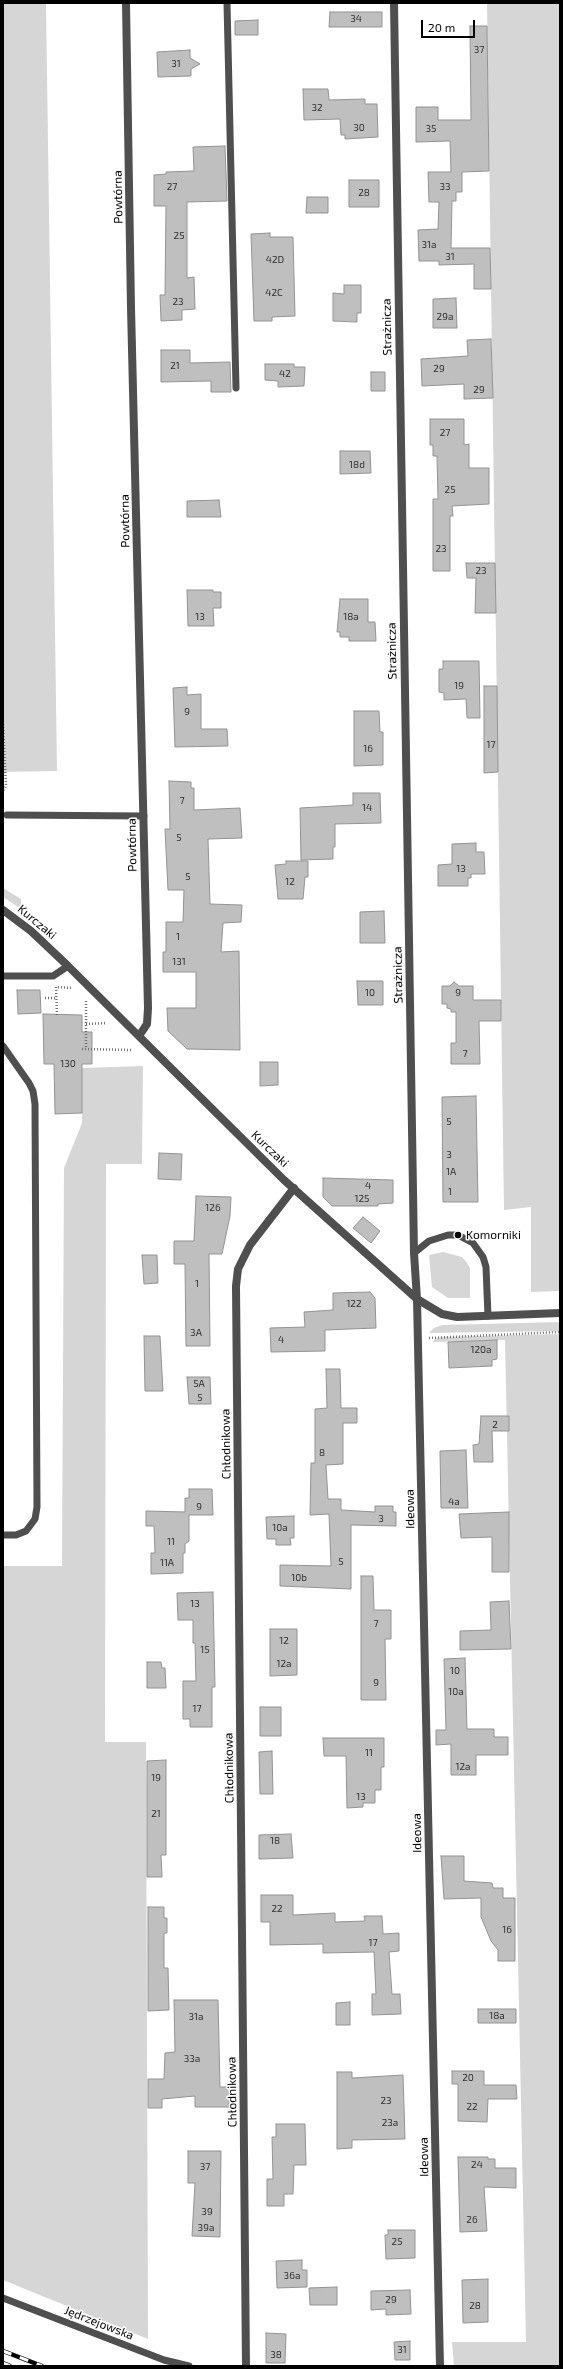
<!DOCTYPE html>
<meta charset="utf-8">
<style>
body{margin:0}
#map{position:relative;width:563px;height:2369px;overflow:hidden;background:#fff;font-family:"Exo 2",sans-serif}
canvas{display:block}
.frame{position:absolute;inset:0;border:4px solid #000;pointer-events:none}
.scale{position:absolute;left:421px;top:20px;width:54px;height:18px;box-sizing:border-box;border:2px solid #000;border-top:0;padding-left:5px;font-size:12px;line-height:14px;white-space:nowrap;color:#000;-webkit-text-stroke:3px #fff;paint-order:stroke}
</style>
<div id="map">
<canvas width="563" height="2369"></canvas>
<div class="frame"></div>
<div class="scale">20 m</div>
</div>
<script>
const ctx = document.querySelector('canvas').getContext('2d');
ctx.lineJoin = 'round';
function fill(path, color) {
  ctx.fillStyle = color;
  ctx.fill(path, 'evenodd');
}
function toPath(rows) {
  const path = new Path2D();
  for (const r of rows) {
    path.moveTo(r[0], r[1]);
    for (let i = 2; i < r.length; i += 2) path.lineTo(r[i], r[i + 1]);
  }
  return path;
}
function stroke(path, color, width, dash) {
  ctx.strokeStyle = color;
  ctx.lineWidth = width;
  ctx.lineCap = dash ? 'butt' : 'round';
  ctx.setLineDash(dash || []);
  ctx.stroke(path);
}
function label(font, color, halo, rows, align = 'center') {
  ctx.font = font + ' "Exo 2",sans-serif';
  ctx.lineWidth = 3;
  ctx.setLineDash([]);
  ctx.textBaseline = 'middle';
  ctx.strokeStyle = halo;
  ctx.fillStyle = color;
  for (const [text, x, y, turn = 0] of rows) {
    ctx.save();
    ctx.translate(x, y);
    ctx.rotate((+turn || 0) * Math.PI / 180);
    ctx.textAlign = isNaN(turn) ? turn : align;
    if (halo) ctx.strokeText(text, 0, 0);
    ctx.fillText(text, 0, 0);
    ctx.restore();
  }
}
fill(toPath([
 [3,3,46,3,57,771,3,772],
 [487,3,560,3,560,1291,531,1292,531,1207,504,1210],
 [3,888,21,899,21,909,3,897],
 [143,1066,142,1164,106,1164,105,1742,146,1742,148,2339,3,2280,3,1566,62,1566,64,1168,82,1123,82,1068],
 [443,1252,462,1257,467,1263,470,1268,470,1298,448,1298,432,1287,429,1255],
 [560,1322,560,1331,429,1333,434,1328,442,1325],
 [560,1334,560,2366,454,2366,452,2342,526,2342,505,1340,433,1342,435,1339,442,1337]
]), '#d6d6d6');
const building = toPath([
 [330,12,382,12,382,27,329,27,330,12],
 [258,20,258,35,235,35,235,21,258,20],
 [470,26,487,26,489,171,462,172,462,192,456,192,456,201,452,201,451,248,490,248,491,289,474,289,474,264,439,265,439,261,419,261,418,230,438,229,439,202,429,202,428,172,451,172,450,141,416,142,416,107,438,107,438,120,471,120,470,26],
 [190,50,190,58,200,64,191,69,191,76,158,77,157,52,190,50],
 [303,89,328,89,329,100,365,99,365,104,377,104,378,137,345,139,345,135,341,135,340,119,304,120,303,89],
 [225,146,227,201,187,202,187,278,194,277,195,309,182,310,182,320,161,321,160,295,165,295,166,206,154,206,154,175,166,174,166,172,194,171,193,147,225,146],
 [349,180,379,180,379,207,349,207,349,180],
 [307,197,328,197,328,213,306,213,307,197],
 [270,233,270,237,293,237,295,316,272,317,272,321,254,321,251,234,270,233],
 [344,285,361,285,361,313,357,313,357,322,333,321,333,293,344,294,344,285],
 [456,298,457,328,433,328,433,299,456,298],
 [491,339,493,398,464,399,464,384,422,386,421,359,468,356,467,340,491,339],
 [161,350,190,350,190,363,230,362,231,392,211,392,211,381,161,382,161,350],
 [265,364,294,364,294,367,305,367,304,386,278,387,278,381,265,380,265,364],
 [371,372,385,372,385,391,371,391,371,372],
 [430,419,464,419,464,445,469,444,469,468,489,468,489,504,452,506,453,516,450,516,450,571,433,571,433,499,438,499,437,456,433,456,433,445,430,445,430,419],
 [340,451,370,451,371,473,340,474,340,451],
 [219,500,221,517,187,517,187,501,219,500],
 [466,563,495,563,496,613,475,613,476,578,467,578,466,563],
 [187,590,213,590,213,592,221,592,221,608,213,608,214,626,188,626,187,590],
 [340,599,368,599,368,622,375,622,376,641,349,641,349,637,340,637,340,632,337,632,340,599],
 [443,661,479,661,480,718,467,718,466,699,444,700,444,693,439,692,439,669,443,669,443,661],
 [484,686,497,686,498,772,484,773,484,686],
 [187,687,187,695,201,694,201,729,227,729,228,746,175,747,173,688,187,687],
 [354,711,379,711,380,732,383,732,383,765,354,766,354,711],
 [169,781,191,782,191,788,194,788,194,810,240,808,242,838,208,839,210,904,242,905,241,922,223,923,221,952,239,951,240,1050,187,1049,168,1031,167,1008,196,1008,196,972,163,972,163,952,166,952,166,922,183,922,184,890,168,890,165,829,170,829,169,781],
 [353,793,380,793,381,823,335,824,335,847,333,847,333,859,301,860,300,808,353,805,353,793],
 [476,843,476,852,484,852,485,874,471,874,471,878,468,878,468,886,438,886,438,865,452,864,452,844,476,843],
 [286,861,308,861,308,877,305,877,303,899,278,899,275,865,286,864,286,861],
 [384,911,385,943,360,943,360,912,384,911],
 [357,981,383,981,383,1005,358,1005,357,981],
 [454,982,459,986,473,986,473,1000,501,1000,501,1021,479,1021,480,1064,451,1064,451,1043,456,1043,456,1012,451,1012,451,1009,447,1008,447,1004,442,1004,442,986,450,986,454,982],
 [17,990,40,990,41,1013,18,1014,17,990],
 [43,1014,82,1015,82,1032,92,1032,92,1064,82,1064,82,1113,55,1114,54,1064,44,1064,43,1014],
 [260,1062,278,1062,278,1085,260,1086,260,1062],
 [476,1096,478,1202,443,1202,442,1097,476,1096],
 [159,1153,182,1154,181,1180,158,1179,159,1153],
 [323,1178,393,1180,393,1203,378,1204,378,1206,332,1206,323,1197,323,1178],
 [196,1196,231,1197,230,1216,222,1254,209,1254,210,1346,186,1346,185,1264,174,1264,174,1241,194,1241,196,1196],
 [363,1217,380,1231,371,1243,353,1228,363,1217],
 [142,1255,157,1255,158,1283,144,1284,142,1255],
 [370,1292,375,1298,376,1328,325,1330,325,1351,271,1352,270,1328,305,1327,304,1312,333,1310,333,1293,370,1292],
 [144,1336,160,1336,163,1391,145,1391,144,1336],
 [497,1340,497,1359,492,1360,492,1366,449,1368,448,1342,497,1340],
 [326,1369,340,1369,341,1408,357,1408,357,1423,343,1423,343,1464,326,1465,328,1499,341,1499,341,1510,375,1512,375,1506,393,1506,393,1512,396,1512,396,1526,351,1525,351,1589,280,1586,280,1565,331,1566,329,1514,310,1515,311,1463,315,1463,315,1409,327,1408,326,1369],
 [187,1377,210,1377,211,1404,189,1404,187,1377],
 [481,1416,509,1416,509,1431,492,1431,493,1462,474,1462,473,1445,479,1444,481,1416],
 [466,1450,468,1508,441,1508,440,1451,466,1450],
 [189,1489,212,1489,213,1515,189,1515,189,1541,185,1544,185,1553,183,1553,183,1573,151,1574,151,1553,155,1553,154,1526,146,1526,146,1511,185,1512,185,1498,189,1498,189,1489],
 [509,1512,509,1572,492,1572,492,1537,461,1538,459,1514,509,1512],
 [294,1516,294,1538,290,1538,291,1545,276,1545,276,1539,267,1539,266,1517,294,1516],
 [361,1576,373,1576,374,1610,391,1610,391,1639,385,1639,386,1700,361,1700,361,1576],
 [213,1592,215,1687,212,1687,212,1727,190,1727,190,1719,183,1719,183,1681,196,1681,195,1643,193,1643,193,1620,178,1620,177,1593,213,1592],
 [509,1601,511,1649,460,1650,460,1631,491,1630,490,1602,509,1601],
 [270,1629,297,1629,297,1675,270,1676,270,1629],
 [465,1658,467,1729,494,1729,494,1737,508,1737,508,1755,476,1755,476,1775,451,1775,451,1744,436,1745,436,1730,446,1730,444,1659,465,1658],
 [147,1662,161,1662,162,1668,165,1668,166,1688,147,1688,147,1662],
 [260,1707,281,1707,281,1736,260,1736,260,1707],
 [323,1738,384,1738,384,1767,381,1767,381,1790,375,1790,375,1803,363,1803,363,1807,347,1808,346,1756,324,1756,323,1738],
 [272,1751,273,1794,260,1794,259,1752,272,1751],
 [166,1760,166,1855,161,1855,162,1877,147,1877,147,1761,166,1760],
 [291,1834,293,1858,259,1859,259,1835,291,1834],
 [441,1856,464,1856,464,1881,492,1883,493,1888,503,1888,503,1898,515,1898,515,1961,498,1961,498,1950,491,1941,481,1917,481,1898,444,1899,441,1856],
 [261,1895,293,1895,293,1915,335,1913,335,1922,365,1921,364,1916,382,1916,383,1934,399,1933,399,1951,389,1952,392,1994,400,1994,401,2014,372,2015,372,1994,376,1994,374,1952,323,1953,323,1944,270,1945,270,1922,261,1922,261,1895],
 [148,1907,164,1907,164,1918,167,1918,167,1933,164,1933,164,1968,168,1968,169,2010,148,2011,148,1907],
 [174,2000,218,2000,220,2087,229,2087,229,2107,195,2107,195,2096,162,2099,162,2108,148,2108,148,2079,164,2079,165,2053,175,2052,174,2000],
 [350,2002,350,2025,336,2025,336,2003,350,2002],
 [478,2009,516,2009,516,2023,478,2023,478,2009],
 [452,2071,484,2071,484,2085,516,2085,517,2099,488,2099,487,2122,458,2121,458,2084,452,2084,452,2071],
 [337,2072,352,2072,352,2078,403,2075,405,2139,352,2140,352,2148,337,2149,337,2072],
 [276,2124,305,2124,306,2165,294,2165,293,2194,284,2194,284,2206,267,2206,267,2179,273,2179,272,2137,276,2137,276,2124],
 [188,2151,221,2151,220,2237,192,2236,195,2183,188,2183,188,2151],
 [458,2157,488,2157,488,2159,495,2159,495,2168,516,2168,516,2188,484,2187,487,2231,460,2232,458,2157],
 [388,2230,415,2230,415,2258,386,2259,385,2235,388,2235,388,2230],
 [302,2260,302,2270,307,2270,307,2287,277,2288,276,2261,302,2260],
 [488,2279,488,2322,463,2323,462,2280,488,2279],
 [337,2287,337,2305,310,2305,309,2288,337,2287],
 [410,2290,411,2314,386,2315,386,2309,371,2310,371,2291,410,2290],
 [266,2333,286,2334,285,2363,266,2363,266,2333],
 [410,2341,410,2360,395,2360,394,2342,410,2341]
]);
fill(building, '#bfbfbf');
stroke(building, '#939393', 1);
stroke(toPath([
 [3,724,6,786,3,791],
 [45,998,57,998],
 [86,1001,86,1049],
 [57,1015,56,987,72,988],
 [86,1024,107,1023],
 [82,1049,133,1050],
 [429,1338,560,1332]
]), '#717171', 2.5, [1, 2]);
stroke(toPath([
 [227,3,236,388],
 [7,815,144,816],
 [3,976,53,976,68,966],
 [3,1046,29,1083,33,1091,35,1104,37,1507,35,1519,26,1531,16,1535,3,1535],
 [414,1253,429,1241,448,1235,458,1235,473,1243,483,1257,486,1267,488,1316],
 [3,2298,164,2360,189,2366]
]), '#4f4f4f', 7);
stroke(toPath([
 [126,3,131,308,148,1008,147,1024,139,1036],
 [394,3,414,1253,417,1299,440,2366],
 [3,910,31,931,68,966,284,1180,417,1299,442,1314,457,1317,560,1313],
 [246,2366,236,1286,238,1269,250,1245,294,1188]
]), '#4f4f4f', 8);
const rail = toPath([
 [3,2351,42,2366],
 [3,2363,10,2366]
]);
stroke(rail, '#000', 4.5);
stroke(rail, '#fff', 3, [9]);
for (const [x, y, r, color] of [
 [458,1235,4,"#000"]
]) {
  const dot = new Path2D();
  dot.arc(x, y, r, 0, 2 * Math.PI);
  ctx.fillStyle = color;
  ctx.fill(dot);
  stroke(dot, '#fff', 1.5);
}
label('10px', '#303030', null, [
 ["34",356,19],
 ["37",479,50],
 ["31",176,64],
 ["32",317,108],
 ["30",359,128],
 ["35",431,129],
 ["27",172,187],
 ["33",445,187],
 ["28",364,193],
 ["25",179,236],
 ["31a",429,245],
 ["31",450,257],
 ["42D",275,260],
 ["42C",274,293],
 ["23",178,302],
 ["29a",445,317],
 ["21",175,366],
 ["29",439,369],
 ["42",285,374],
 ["29",479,390],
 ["27",445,433],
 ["18d",357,465],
 ["25",450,490],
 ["23",441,549],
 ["23",481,571],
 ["13",200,617],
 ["18a",351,617],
 ["19",459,686],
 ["9",187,712],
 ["17",491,745],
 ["16",368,749],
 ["7",182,801],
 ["14",367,808],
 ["5",179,838],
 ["13",461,869],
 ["5",188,877],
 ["12",290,882],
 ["1",178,937],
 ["131",179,962],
 ["10",370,993],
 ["9",458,993],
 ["7",465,1054],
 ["130",68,1064],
 ["5",449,1122],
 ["3",449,1155],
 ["1A",451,1172],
 ["4",368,1186],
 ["1",450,1192],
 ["125",362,1199],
 ["126",213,1208],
 ["1",197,1284],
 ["122",354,1304],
 ["3A",196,1333],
 ["4",281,1340],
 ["120a",481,1350],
 ["5A",199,1384],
 ["5",200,1398],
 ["2",495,1425],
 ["8",322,1453],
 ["4a",454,1502],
 ["9",199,1507],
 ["3",381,1519],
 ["10a",280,1528],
 ["11",171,1542],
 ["5",341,1562],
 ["11A",167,1563],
 ["10b",299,1578],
 ["13",195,1604],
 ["7",376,1624],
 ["12",284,1641],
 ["15",205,1650],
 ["12a",284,1664],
 ["10",455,1671],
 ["9",376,1683],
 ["10a",456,1692],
 ["17",197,1709],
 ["11",369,1753],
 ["12a",463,1767],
 ["19",156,1778],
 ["13",361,1797],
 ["21",156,1814],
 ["18",275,1841],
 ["22",277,1909],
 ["16",507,1930],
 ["17",373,1943],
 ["18a",497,2016],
 ["31a",196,2017],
 ["33a",192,2059],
 ["20",468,2078],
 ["23",386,2101],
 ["22",472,2107],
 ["23a",390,2123],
 ["24",477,2165],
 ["37",205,2167],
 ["39",207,2212],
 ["26",472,2220],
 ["39a",206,2228],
 ["25",397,2242],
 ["36a",292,2276],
 ["29",391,2300],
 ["28",475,2306],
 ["31",402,2350],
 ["38",276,2355]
]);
label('12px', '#000', '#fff', [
 ["Powtórna",118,197,-91],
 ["Strażnicza",387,327,-91],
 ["Powtórna",125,521,-91],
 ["Strażnicza",392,651,-91],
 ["Powtórna",132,845,-91],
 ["Kurczaki",37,922,40],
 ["Strażnicza",398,975,-91],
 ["Kurczaki",270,1149,44],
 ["Chłodnikowa",226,1444,-91],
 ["Ideowa",410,1509,-91],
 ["Chłodnikowa",229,1768,-91],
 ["Ideowa",417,1833,-91],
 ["Chłodnikowa",232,2092,-91],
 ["Ideowa",424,2157,-91],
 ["Jędrzejowska",99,2323,21]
]);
label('12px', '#000', '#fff', [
 ["Komorniki",466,1235]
], 'left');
</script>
